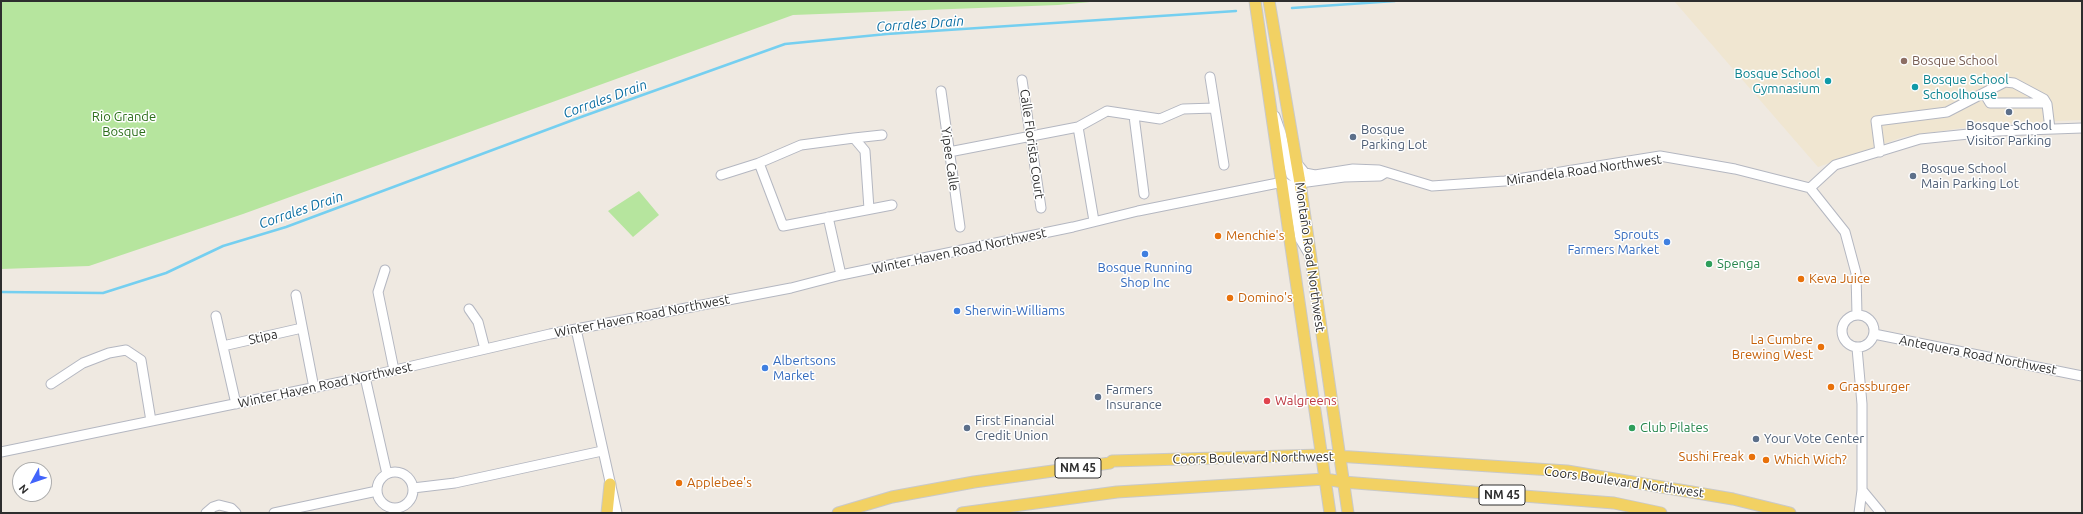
<!DOCTYPE html>
<meta charset="utf-8">
<style>
body{margin:0}
#map{position:relative;width:2083px;height:514px;overflow:hidden;background:#efe9e1;font-family:Ubuntu,sans-serif}
canvas{display:block}
.frame{position:absolute;inset:0;border:2px solid #2e2e2e;pointer-events:none}
.north{position:absolute;left:12px;top:462px;width:40px;height:40px;box-sizing:border-box;background:#fff;border:1px solid #ababab;border-radius:50%;rotate:230deg;font-size:11px;font-weight:700;line-height:16px;text-align:center;color:#2e2e2e}
.north::after{content:'';display:block;margin:auto;width:14px;height:18px;background:#4264fb;clip-path:polygon(50% 0,100% 100%,50% 72%,0 100%)}
</style>
<div id="map">
<canvas width="2083" height="514"></canvas>
<div class="frame"></div>
<div class="north">N</div>
</div>
<script>
const ctx = document.querySelector('canvas').getContext('2d');
ctx.lineJoin = 'round';
function fill(path, color) {
  ctx.fillStyle = color;
  ctx.fill(path, 'evenodd');
}
function toPath(rows) {
  const path = new Path2D();
  for (const r of rows) {
    if (r.length === 3) {
      path.moveTo(r[0] + r[2], r[1]);
      path.arc(r[0], r[1], r[2], 0, 2 * Math.PI);
      continue;
    }
    path.moveTo(r[0], r[1]);
    for (let i = 2; i < r.length; i += 2) path.lineTo(r[i], r[i + 1]);
  }
  return path;
}
function stroke(path, color, width, dash) {
  ctx.strokeStyle = color;
  ctx.lineWidth = width;
  ctx.lineCap = dash ? 'butt' : 'round';
  ctx.setLineDash(dash || []);
  ctx.stroke(path);
}
function label(font, color, halo, rows, align = 'center') {
  ctx.font = font + ' Ubuntu,sans-serif';
  ctx.lineWidth = 3;
  ctx.setLineDash([]);
  ctx.textBaseline = 'middle';
  ctx.strokeStyle = halo;
  ctx.fillStyle = color;
  for (const [text, x, y, turn = 0] of rows) {
    ctx.save();
    ctx.translate(x, y);
    ctx.rotate((+turn || 0) * Math.PI / 180);
    ctx.textAlign = isNaN(turn) ? turn : align;
    if (halo) ctx.strokeText(text, 0, 0);
    ctx.fillText(text, 0, 0);
    ctx.restore();
  }
}
fill(toPath([
 [1674,1,2082,1,2082,120,1988,124,1903,137,1818,167]
]), '#f0e6d1');
fill(toPath([
 [1,1,1101,1,1058,5,793,15,243,214,89,266,1,269],
 [639,191,659,215,633,237,608,211]
]), '#b6e59e');
stroke(toPath([
 [1292,8,1395,1],
 [1,292,103,293,166,273,223,246,286,227,581,117,785,44,887,34,1236,11]
]), '#75cff0', 2.5);
const minor = toPath([
 [1210,77,1224,165],
 [1022,80,1041,208],
 [941,91,960,227],
 [1984,93,1990,103,2046,103],
 [1134,116,1144,194],
 [1275,116,1281,133,1291,175,1300,183,1344,177,1380,176,1385,173],
 [1078,127,1094,221],
 [854,138,882,135],
 [949,152,1078,127,1107,111,1160,119,1183,109,1215,108],
 [1880,152,1876,121,1947,112,2005,82,2014,83,2044,99,2047,104,2050,129],
 [1296,162,1305,173,1315,175,1353,169,1379,170,1432,186,1505,181,1660,156,1735,169,1810,188,1845,232,1856,273,1857,315],
 [721,175,759,163],
 [1810,188,1835,165,1920,139,1998,131,2082,128],
 [869,209,865,151,854,138,801,145,759,163,783,226,892,205],
 [828,217,841,275],
 [385,270,378,292,394,370],
 [296,295,314,388],
 [469,309,478,322,485,349],
 [1858,331,16],
 [216,316,236,404],
 [576,329,617,513],
 [1874,334,2082,376],
 [223,346,302,328],
 [1857,348,1862,404,1862,490,1859,513],
 [365,377,387,474],
 [51,384,83,363,109,353,126,350,141,360,151,421],
 [1,452,365,377,550,334,791,288,841,275,1073,227,1138,211,1283,182,1291,186,1300,239,1309,254],
 [395,490,18],
 [413,488,455,483,602,451],
 [1862,490,1881,513],
 [206,513,213,507,219,505,231,508,236,513],
 [274,513,377,491]
]);
const major = toPath([
 [1255,1,1330,513],
 [1269,1,1300,183,1348,513],
 [607,513,610,484],
 [838,513,892,497,974,482,1110,463,1112,461,1321,455,1567,471,1733,499,1790,513],
 [962,513,1117,492,1325,479,1343,482,1614,503,1661,513]
]);
stroke(minor, '#b4b7c1', 11);
stroke(major, '#c9c9c9', 13);
stroke(minor, '#fff', 9);
stroke(major, '#f2d163', 11);
for (const [x, y, r, color] of [
 [1904,61,4,"#8d6e63"],
 [1828,81,4,"#0f9aa8"],
 [1915,87,4,"#0f9aa8"],
 [2009,112,4,"#5c6f8a"],
 [1353,137,4,"#5c6f8a"],
 [1913,176,4,"#5c6f8a"],
 [1218,236,4,"#e8710a"],
 [1667,242,4,"#3f7fe0"],
 [1145,254,4,"#3f7fe0"],
 [1709,264,4,"#2e9e5b"],
 [1801,279,4,"#e8710a"],
 [1230,298,4,"#e8710a"],
 [957,311,4,"#3f7fe0"],
 [1821,347,4,"#e8710a"],
 [765,368,4,"#3f7fe0"],
 [1831,387,4,"#e8710a"],
 [1098,397,4,"#5c6f8a"],
 [1267,401,4,"#e0444e"],
 [967,428,4,"#5c6f8a"],
 [1632,428,4,"#2e9e5b"],
 [1756,439,4,"#5c6f8a"],
 [1752,457,4,"#e8710a"],
 [1766,460,4,"#e8710a"],
 [679,483,4,"#e8710a"]
]) {
  const dot = new Path2D();
  dot.arc(x, y, r, 0, 2 * Math.PI);
  ctx.fillStyle = color;
  ctx.fill(dot);
  stroke(dot, '#fff', 1.5);
}
for (const [x, y, w] of [
 [1078,468,46],
 [1502,495,46]
]) {
  const box = new Path2D();
  box.roundRect(x - w / 2, y - 10, w, 20, 3);
  ctx.fillStyle = '#fff';
  ctx.fill(box);
  stroke(box, '#2e2e2e', 1);
}
label('bold 12px', '#2e2e2e', null, [
 ["NM 45",1078,468],
 ["NM 45",1502,495]
]);
label('13px', '#785e54', '#fff', [
 ["Bosque School",1912,61]
], 'left');
label('13px', '#0d838f', '#fff', [
 ["Bosque School",1820,74],
 ["Gymnasium",1820,89],
 ["Bosque School",1923,80,"left"],
 ["Schoolhouse",1923,95,"left"]
], 'right');
label('13px', '#2c6e1b', '#fff', [
 ["Rio Grande",124,117],
 ["Bosque",124,132]
]);
label('13px', '#4e5e75', '#fff', [
 ["Bosque School",2009,126,"center"],
 ["Visitor Parking",2009,141,"center"],
 ["Bosque",1361,130],
 ["Parking Lot",1361,145],
 ["Bosque School",1921,169],
 ["Main Parking Lot",1921,184],
 ["Farmers",1106,390],
 ["Insurance",1106,405],
 ["First Financial",975,421],
 ["Credit Union",975,436],
 ["Your Vote Center",1764,439]
], 'left');
label('13px', '#2e2e2e', '#fff', [
 ["Calle Florista Court",1032,144,82],
 ["Yipee Calle",950,159,82],
 ["Mirandela Road Northwest",1584,170,-8],
 ["Winter Haven Road Northwest",959,251,-12],
 ["Montaño Road Northwest",1310,257,82],
 ["Winter Haven Road Northwest",642,316,-11],
 ["Stipa",263,337,-13],
 ["Antequera Road Northwest",1978,355,11],
 ["Winter Haven Road Northwest",325,385,-12],
 ["Coors Boulevard Northwest",1253,458,-1],
 ["Coors Boulevard Northwest",1624,482,8]
]);
label('13px', '#366cbe', '#fff', [
 ["Sprouts",1659,235,"right"],
 ["Farmers Market",1659,250,"right"],
 ["Bosque Running",1145,268,"center"],
 ["Shop Inc",1145,283,"center"],
 ["Sherwin-Williams",965,311],
 ["Albertsons",773,361],
 ["Market",773,376]
], 'left');
label('13px', '#c56008', '#fff', [
 ["Menchie's",1226,236],
 ["Keva Juice",1809,279],
 ["Domino's",1238,298],
 ["La Cumbre",1813,340,"right"],
 ["Brewing West",1813,355,"right"],
 ["Grassburger",1839,387],
 ["Sushi Freak",1744,457,"right"],
 ["Which Wich?",1774,460],
 ["Applebee's",687,483]
], 'left');
label('13px', '#27864d', '#fff', [
 ["Spenga",1717,264],
 ["Club Pilates",1640,428]
], 'left');
label('13px', '#be3a42', '#fff', [
 ["Walgreens",1275,401]
], 'left');
label('italic 14px', '#0d6fa3', '#fff', [
 ["Corrales Drain",920,24,-4],
 ["Corrales Drain",605,99,-20],
 ["Corrales Drain",301,210,-19]
]);
</script>
